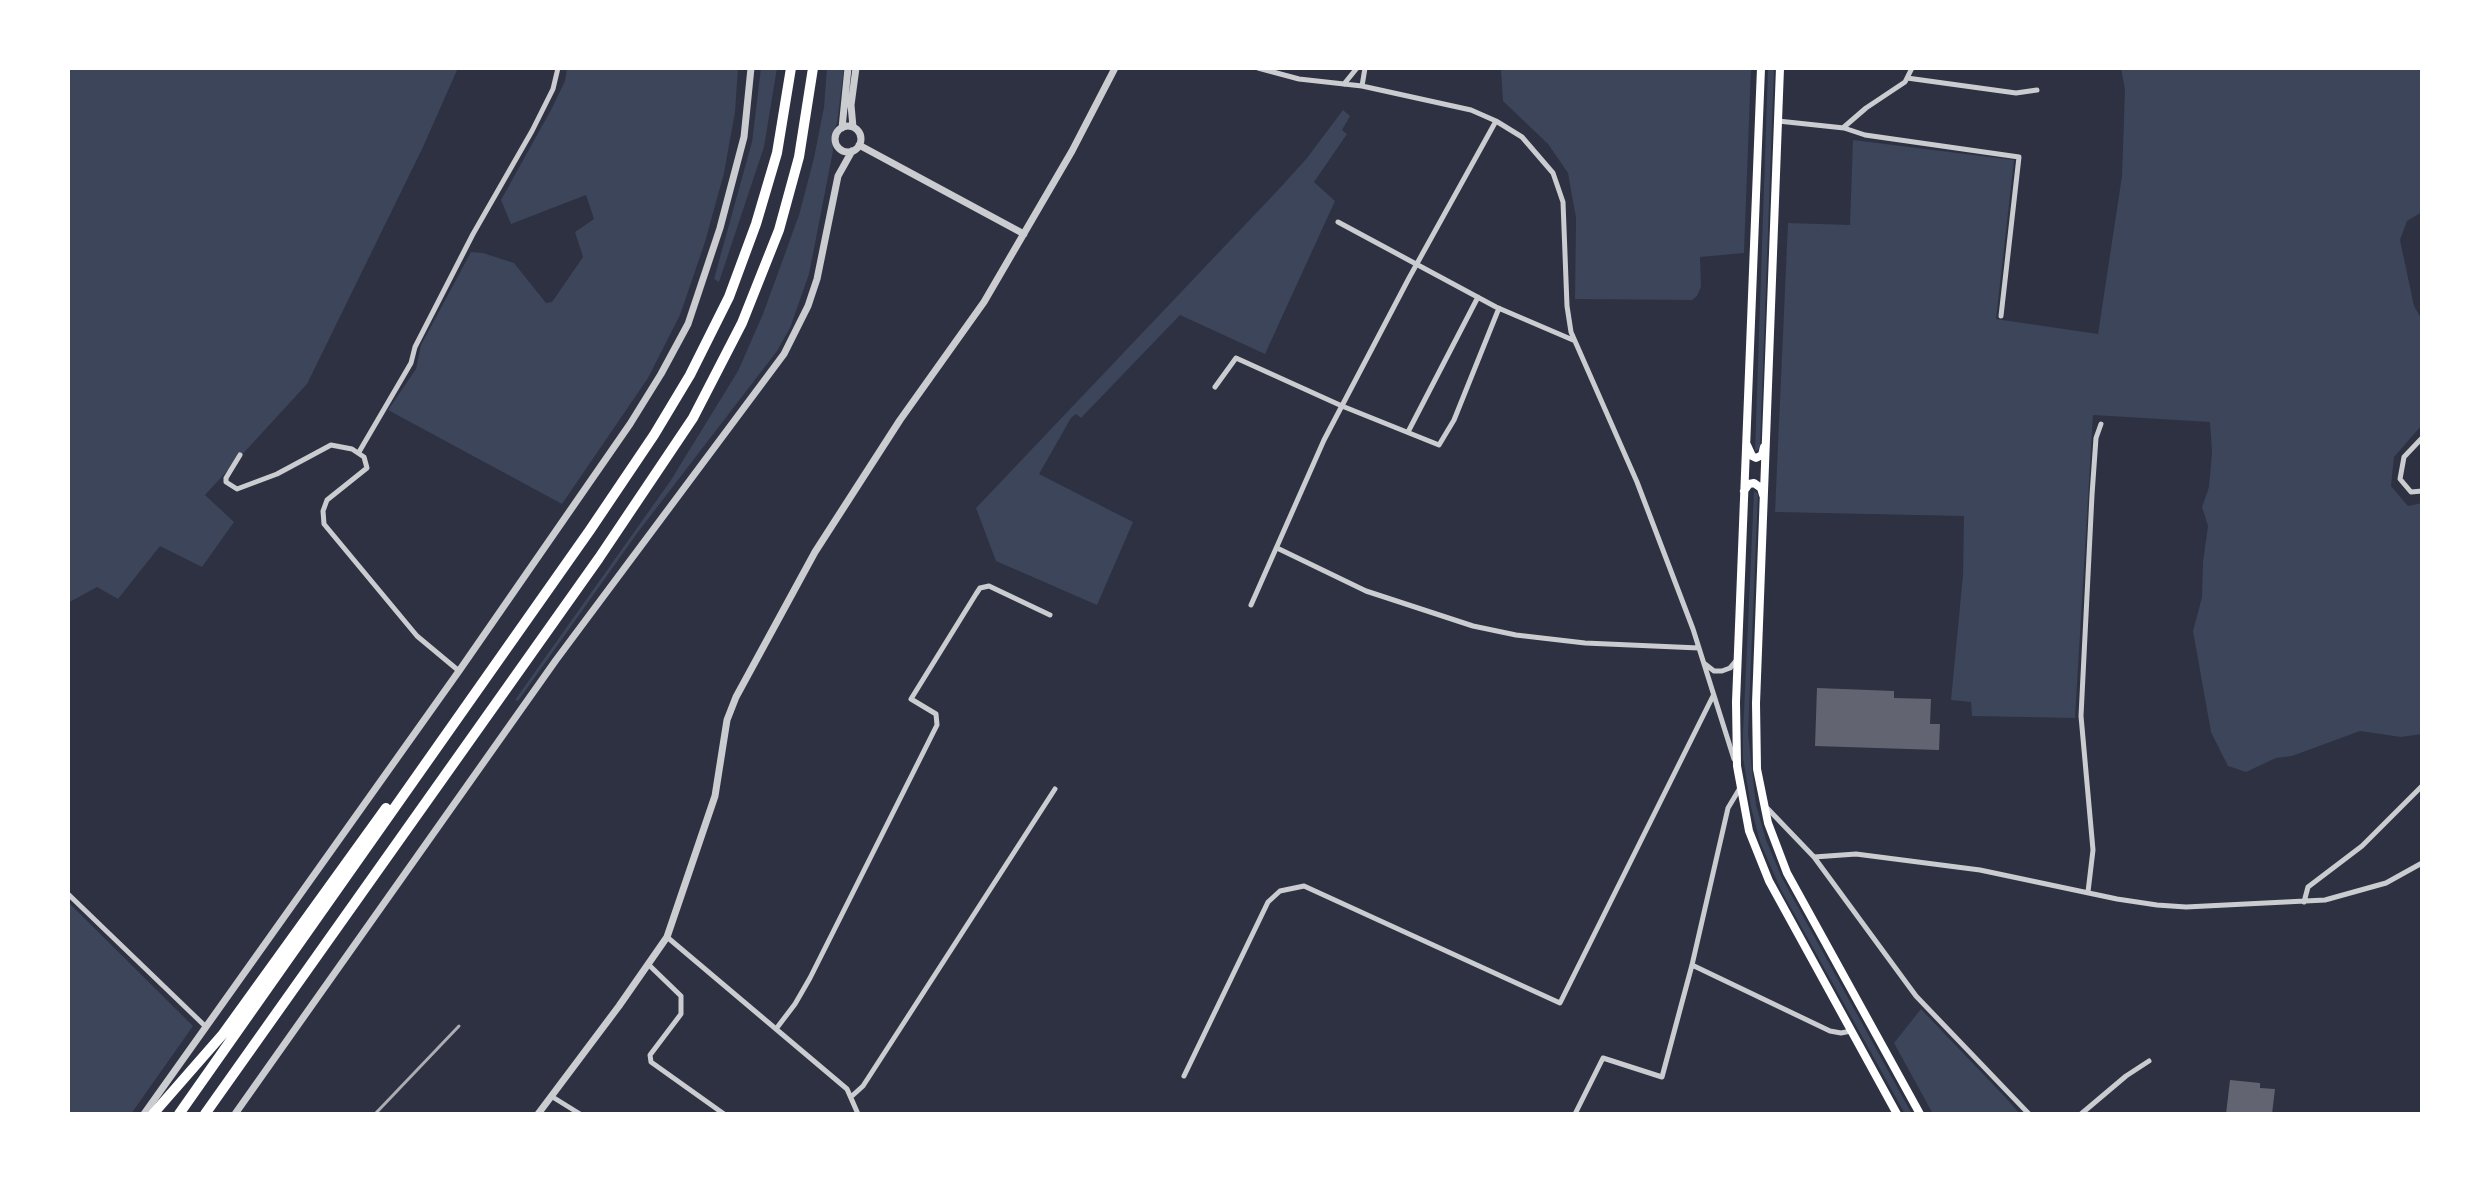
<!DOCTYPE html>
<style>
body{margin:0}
#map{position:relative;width:2490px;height:1182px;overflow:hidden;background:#2d3142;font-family:"Noto Sans",sans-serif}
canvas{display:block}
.frame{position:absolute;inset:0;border:70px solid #fff;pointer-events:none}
</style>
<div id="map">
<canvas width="2490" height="1182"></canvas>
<div class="frame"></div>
</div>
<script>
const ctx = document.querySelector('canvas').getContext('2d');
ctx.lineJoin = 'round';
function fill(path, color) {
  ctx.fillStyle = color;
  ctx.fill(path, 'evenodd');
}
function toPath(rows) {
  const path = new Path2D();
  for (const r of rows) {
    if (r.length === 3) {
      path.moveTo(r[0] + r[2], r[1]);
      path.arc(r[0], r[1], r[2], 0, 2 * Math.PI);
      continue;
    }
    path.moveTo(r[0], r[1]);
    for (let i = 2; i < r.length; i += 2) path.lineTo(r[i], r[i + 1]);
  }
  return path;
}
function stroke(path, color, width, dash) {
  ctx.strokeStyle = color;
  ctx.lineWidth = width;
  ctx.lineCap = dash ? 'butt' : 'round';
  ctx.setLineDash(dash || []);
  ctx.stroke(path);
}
fill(toPath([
 [68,68,458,68,423,147,307,384,205,495,234,522,202,567,160,546,118,599,97,587,68,603],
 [567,68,738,68,735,112,724,173,705,242,680,315,648,378,562,504,388,410,416,369,421,345,471,252,483,253,514,263,546,303,552,302,583,257,575,232,594,219,586,195,511,224,501,200,552,108,565,81],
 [761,68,777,68,764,147,719,282,714,279,752,142],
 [827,68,844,68,837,123,832,137,833,151,809,274,790,328,777,351,638,532,518,701,515,700,671,480,738,371,763,314,799,215,814,158,824,107],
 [1504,68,1751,68,1744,253,1700,257,1701,287,1697,296,1692,300,1575,299,1576,218,1568,173,1548,144,1503,101,1501,70],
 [1768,68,1774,68,1760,449,1755,451],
 [2121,68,2422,68,2422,212,2407,221,2400,240,2414,306,2422,320,2422,425,2394,457,2391,486,2408,506,2422,503,2422,734,2401,737,2360,731,2292,756,2276,758,2246,772,2228,766,2211,732,2193,631,2202,597,2203,562,2208,526,2202,507,2209,487,2212,453,2210,422,2093,415,2075,718,1972,716,1971,702,1951,700,1963,575,1964,516,1775,512,1788,223,1850,225,1853,140,2014,160,1996,319,2098,334,2122,176,2125,90],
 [1343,110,1350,116,1342,130,1347,134,1314,182,1335,201,1265,354,1180,315,1081,418,1076,414,1071,418,1039,474,1133,522,1097,605,996,561,976,508,1279,189,1307,158],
 [1754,491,1758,494,1748,733,1756,805,1766,840,1782,878,1912,1114,1905,1114,1781,890,1760,842,1751,807,1743,758,1743,733],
 [68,902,193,1026,131,1114,68,1114],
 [1921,1009,2006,1098,2020,1114,1933,1114,1894,1043]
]), '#3c4559');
fill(toPath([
 [1817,688,1894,691,1894,698,1931,699,1930,724,1940,724,1939,750,1815,746],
 [2230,1080,2260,1083,2260,1088,2275,1089,2272,1114,2226,1114]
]), '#626471');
stroke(toPath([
 [1258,68,1299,79,1362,86,1471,110,1496,121,1522,137,1553,173,1563,202,1567,306,1571,332,1637,482,1693,629,1734,759],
 [1907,78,2016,93,2037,90],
 [1344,84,1357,68],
 [1362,86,1365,68],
 [1778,121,1844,128,1865,135,2019,157,2001,316],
 [1844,127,1866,108,1905,82,1912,68],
 [1338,222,1496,307,1573,340],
 [1215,387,1236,358,1342,406,1439,445,1454,420,1499,308],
 [1408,432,1478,297],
 [2422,438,2404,457,2400,479,2411,492,2422,491],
 [359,452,411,363,415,347,473,234,532,131,553,89,558,68],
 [240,455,226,478,226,482,237,489,277,474,331,445,352,449,364,457,367,468,327,500,323,511,324,524,417,636,459,671],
 [1277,548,1366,591,1473,626,1516,635,1585,643,1699,648],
 [1251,605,1324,440,1409,278,1496,121],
 [1705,664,1714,671,1722,671,1730,668,1736,661],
 [1768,809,1814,857,1916,996,2029,1114],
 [1814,857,1856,854,1980,870,2117,899,2157,905,2186,907,2325,900,2386,883,2422,863],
 [2088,892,2093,850,2081,716,2092,495,2096,438,2101,424],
 [68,894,205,1026],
 [2304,902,2308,887,2362,846,2422,786],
 [667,937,847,1089,858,1114],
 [649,965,681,996,681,1014,650,1055,651,1062,724,1114],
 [1692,965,1830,1031,1841,1033,1851,1031],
 [776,1029,795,1004,810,978,937,725,936,714,911,699,976,594,980,588,989,586,1050,615],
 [1184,1076,1268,902,1280,891,1304,886,1560,1003,1713,696],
 [551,1096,580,1114],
 [852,1096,863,1086,1055,789],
 [1575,1114,1603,1058,1662,1077,1692,965,1728,808,1740,788],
 [2081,1114,2126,1076,2149,1061]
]), '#caccd0', 5);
stroke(toPath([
 [848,139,13],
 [853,127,851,105,856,68],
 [842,128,848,68],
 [859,145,1024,234],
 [144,1114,459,671,630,424,661,374,688,324,720,228,744,137,751,68],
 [235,1114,556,660,784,354,808,306,817,279,838,176,852,151],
 [538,1114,619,1006,667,937,715,796,727,720,736,697,815,552,900,420,984,302,1072,151,1115,68]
]), '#caccd0', 7);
stroke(toPath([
 [1761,68,1736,702,1737,766,1749,831,1769,881,1897,1114],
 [1780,68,1756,703,1757,769,1768,823,1787,873,1920,1114],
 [1747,445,1752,456,1756,458,1762,455,1764,447],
 [1744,491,1749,484,1754,483,1761,488,1763,495]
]), '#fff', 8);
stroke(toPath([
 [153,1114,223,1034,386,808],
 [179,1114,590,530,654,435,690,375,729,297,756,224,777,153,791,68],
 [205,1114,599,558,693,418,742,323,779,230,799,157,813,68]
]), '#fff', 10);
stroke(toPath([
 [375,1114,459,1026]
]), '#abadb3', 3);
</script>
